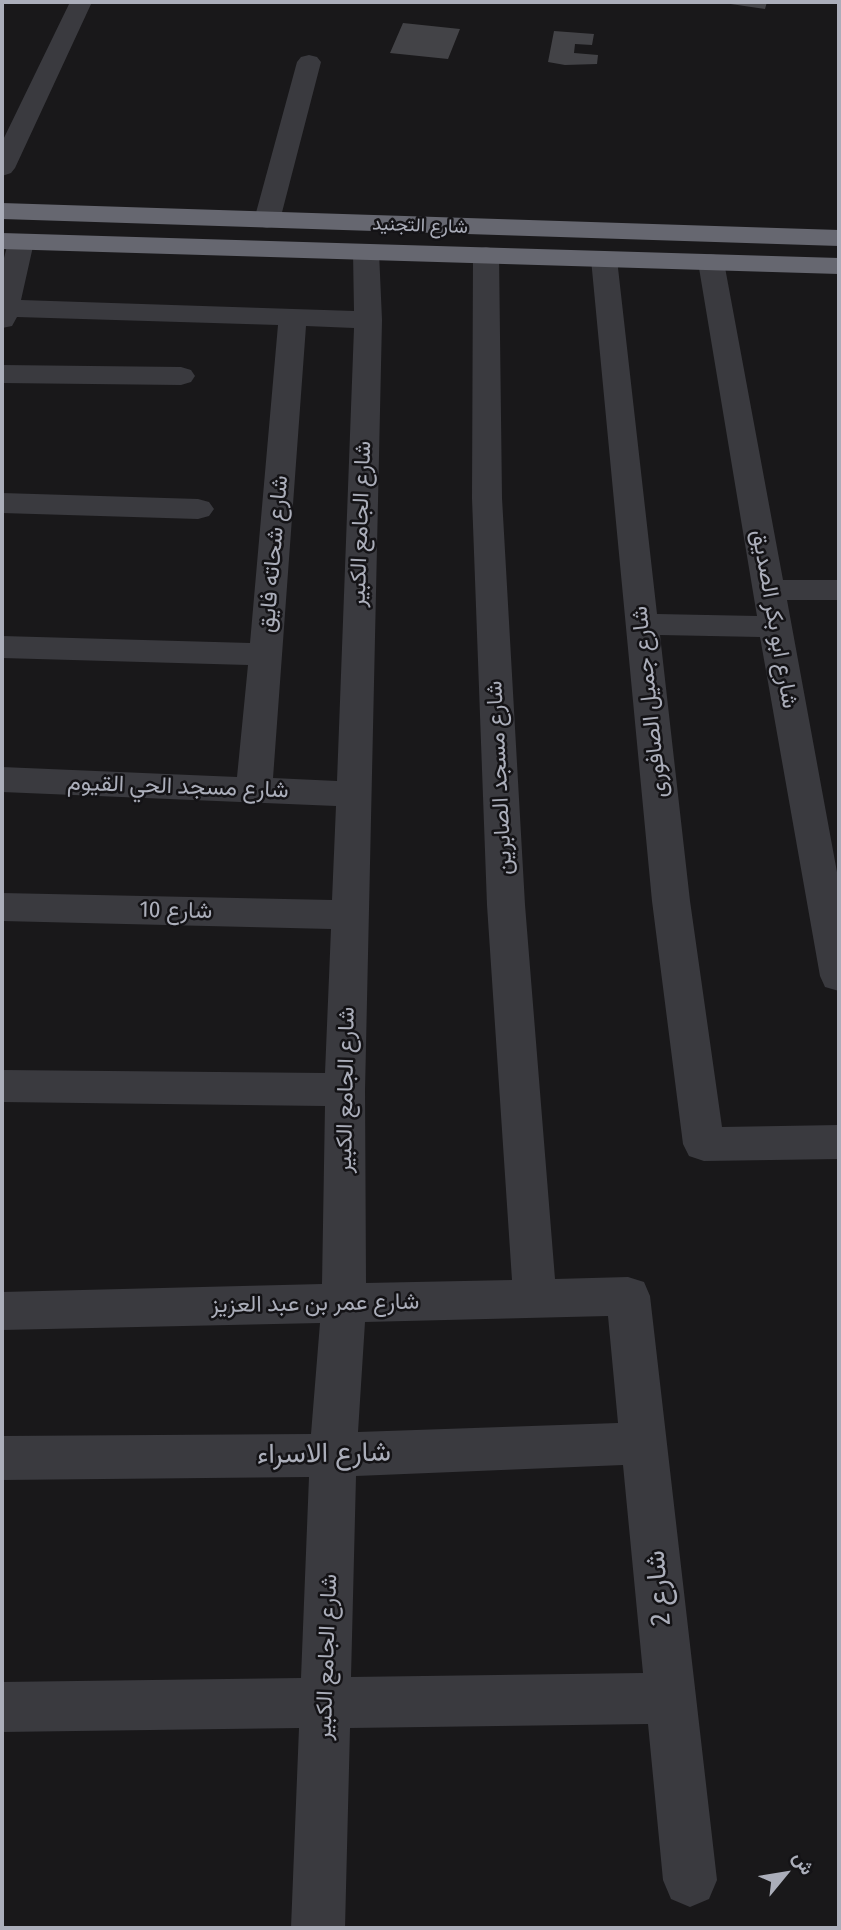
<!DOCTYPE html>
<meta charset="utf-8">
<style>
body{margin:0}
#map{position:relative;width:841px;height:1930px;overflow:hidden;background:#19181a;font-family:"Fira Sans Condensed",Vazirmatn,sans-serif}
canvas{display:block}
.frame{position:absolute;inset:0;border:4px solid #abaeba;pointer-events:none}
.north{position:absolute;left:750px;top:1839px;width:70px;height:70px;-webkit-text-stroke:5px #141316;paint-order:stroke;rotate:60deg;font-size:19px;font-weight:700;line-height:28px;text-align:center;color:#abaeba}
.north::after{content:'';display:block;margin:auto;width:24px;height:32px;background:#abaeba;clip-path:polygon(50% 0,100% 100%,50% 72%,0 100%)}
</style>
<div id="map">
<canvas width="841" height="1930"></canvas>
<div class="frame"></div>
<div class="north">ش</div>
</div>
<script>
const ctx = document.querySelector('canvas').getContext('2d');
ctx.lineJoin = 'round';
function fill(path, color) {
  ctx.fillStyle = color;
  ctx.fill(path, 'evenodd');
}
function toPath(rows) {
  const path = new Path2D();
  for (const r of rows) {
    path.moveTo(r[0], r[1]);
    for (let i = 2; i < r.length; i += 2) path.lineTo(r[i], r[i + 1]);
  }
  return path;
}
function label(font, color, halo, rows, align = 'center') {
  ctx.font = font + ' "Fira Sans Condensed",Vazirmatn,sans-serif';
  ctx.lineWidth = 5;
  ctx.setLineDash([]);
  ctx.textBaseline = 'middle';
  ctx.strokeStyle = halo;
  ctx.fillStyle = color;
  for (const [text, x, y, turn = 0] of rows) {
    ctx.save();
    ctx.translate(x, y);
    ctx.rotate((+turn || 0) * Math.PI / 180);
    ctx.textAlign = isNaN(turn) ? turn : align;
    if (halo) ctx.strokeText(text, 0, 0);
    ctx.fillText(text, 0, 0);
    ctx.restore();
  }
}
fill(toPath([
 [717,2,767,2,765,9],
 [403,23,460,29,448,59,390,53],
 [554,31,594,34,592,45,575,44,574,53,598,55,597,64,565,65,548,62]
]), '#434347');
fill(toPath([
 [70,2,92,2,15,168,11,173,2,176,2,142,70,2],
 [309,55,317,57,321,62,280,220,276,226,267,228,258,226,254,220,297,62,301,57,309,55],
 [21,234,30,236,34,242,21,300,354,311,353,252,357,246,366,244,375,246,379,252,382,320,365,1090,366,1283,512,1280,487,905,472,498,473,255,477,249,486,247,495,249,499,255,502,498,525,905,555,1279,628,1277,644,1282,650,1296,717,1880,709,1899,690,1907,671,1899,663,1880,648,1724,350,1728,345,1928,291,1928,299,1728,2,1732,2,1682,301,1678,309,1477,2,1480,2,1436,311,1434,320,1323,2,1330,2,1292,322,1284,325,1106,2,1102,2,1070,325,1073,331,929,2,921,2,893,332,900,336,806,2,792,2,767,237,777,248,665,2,658,2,636,250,643,278,325,17,317,12,326,2,328,2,266,8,242,12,236,21,234],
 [306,326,354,328,337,781,273,778,306,326],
 [608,1316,618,1423,358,1432,365,1322,608,1316],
 [623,1465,643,1673,351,1677,356,1476,623,1465],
 [604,251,614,253,617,259,657,614,757,616,698,262,701,256,711,254,721,256,724,262,783,580,839,580,839,600,787,600,839,883,839,991,825,987,820,976,760,637,660,635,690,901,722,1127,839,1125,839,1159,704,1161,689,1156,683,1144,652,901,591,259,594,253,604,251],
 [2,365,181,367,191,370,195,376,191,382,181,385,2,383,2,365],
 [2,493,198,499,209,502,214,509,209,516,198,519,2,513,2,493]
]), '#3a3a3f');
fill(toPath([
 [2,203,839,230,839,246,2,219,2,203],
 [2,233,839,258,839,274,2,249,2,233]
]), '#666770');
label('19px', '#abaeba', '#141316', [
 ["شارع التجنيد",420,226,2]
]);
label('23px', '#abaeba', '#141316', [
 ["شارع الجامع الكبير",361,524,-88],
 ["شارع شحاته فايق",274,554,-85],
 ["شارع ابو بكر الصديق",774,619,80],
 ["شارع جميل الصافورى",650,702,-96],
 ["شارع مسجد الصابرين",500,778,-93],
 ["شارع مسجد الحي القيوم",178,787,2],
 ["شارع 10",176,911,1],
 ["شارع الجامع الكبير",346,1090,-89],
 ["شارع عمر بن عبد العزيز",315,1304,-1],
 ["شارع الجامع الكبير",327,1657,-88]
]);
label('28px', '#abaeba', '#141316', [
 ["شارع الاسراء",324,1454,-1],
 ["شارع 2",659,1588,-95]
]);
</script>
